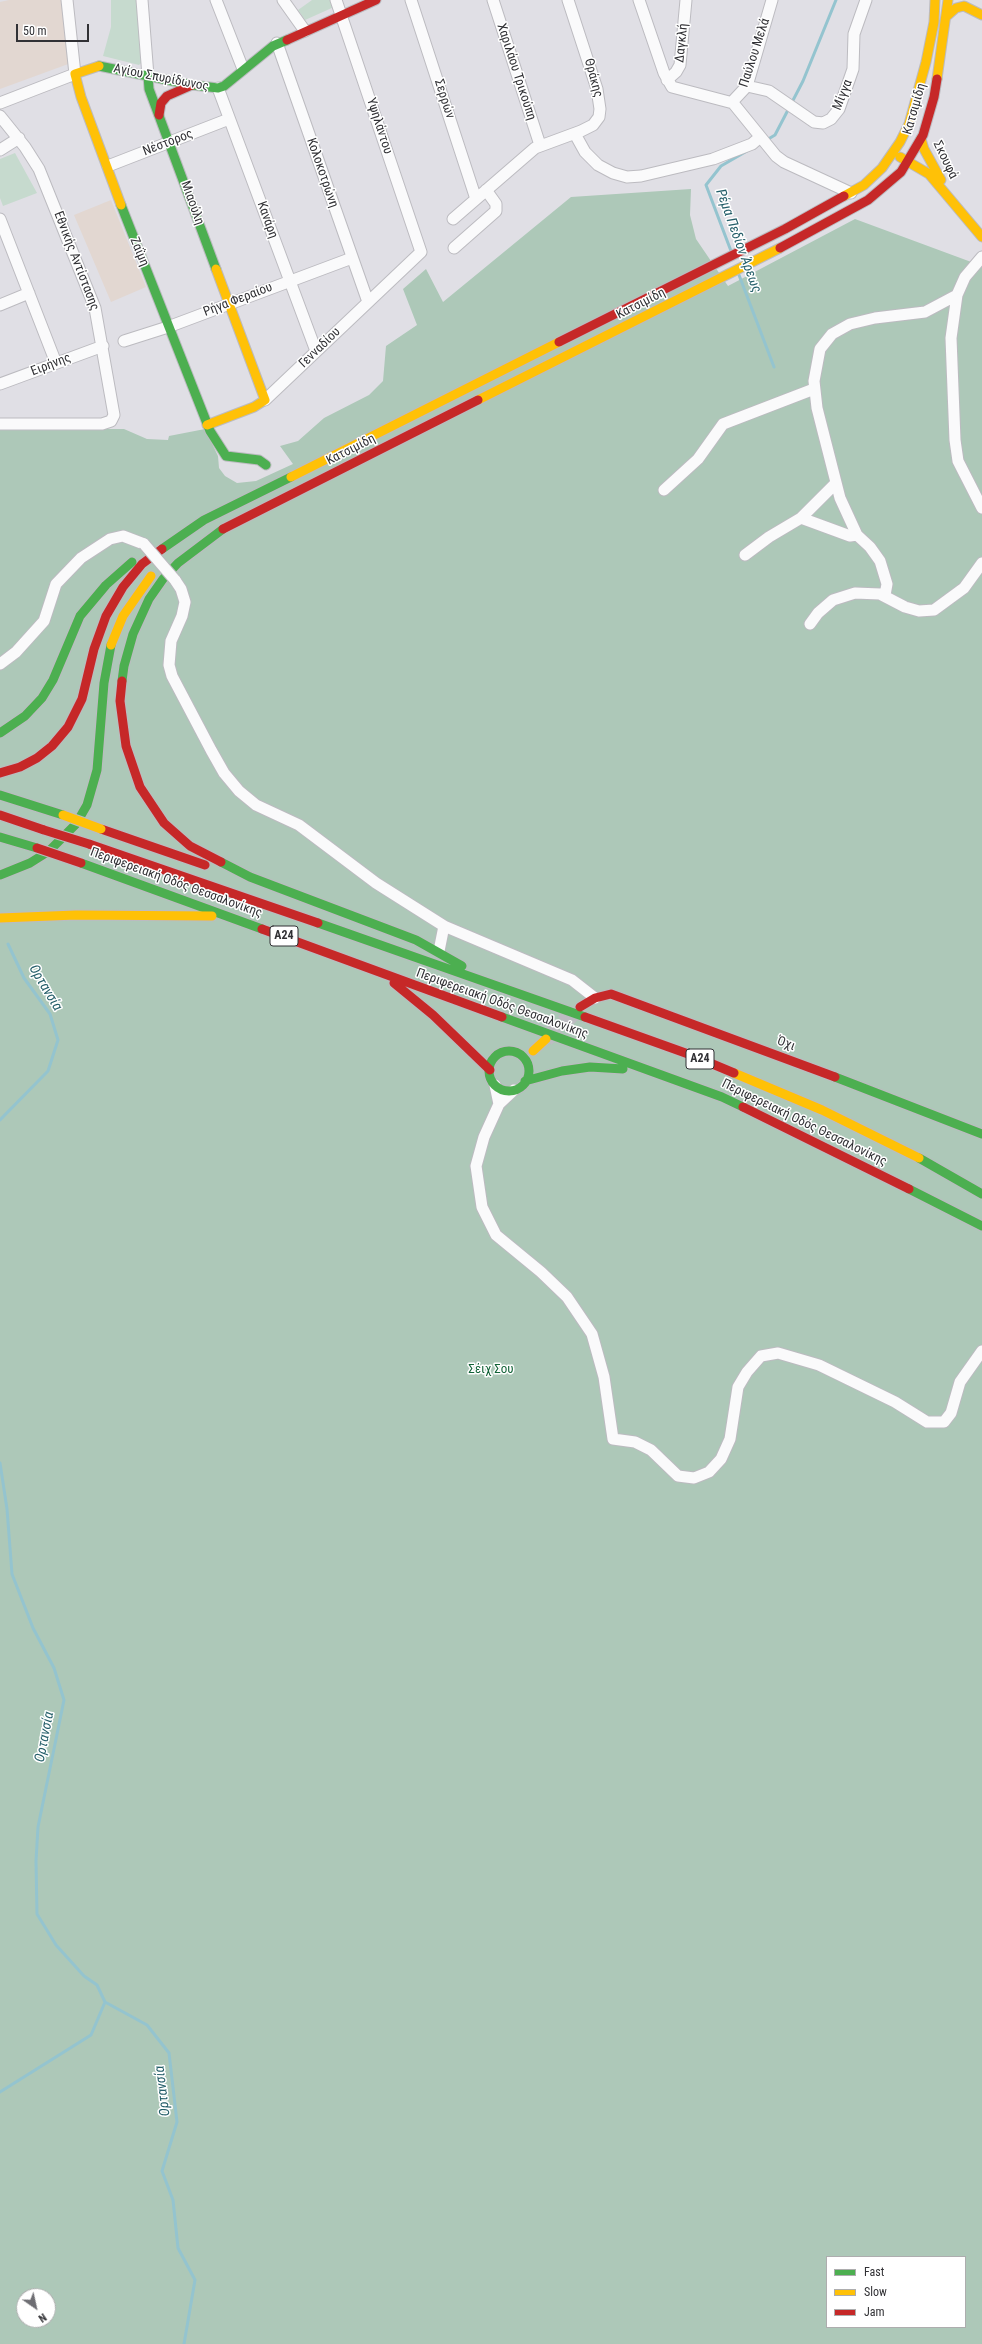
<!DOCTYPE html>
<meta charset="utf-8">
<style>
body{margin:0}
#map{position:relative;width:982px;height:2344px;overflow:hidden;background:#e0dfe5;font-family:"Roboto Condensed",sans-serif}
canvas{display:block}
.legend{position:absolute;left:826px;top:2256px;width:140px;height:72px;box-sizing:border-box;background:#fff;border:1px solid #adadae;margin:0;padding:5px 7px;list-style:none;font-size:12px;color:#313135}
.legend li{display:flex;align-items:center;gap:8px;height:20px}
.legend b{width:20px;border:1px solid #adadae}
.north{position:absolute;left:16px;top:2288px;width:40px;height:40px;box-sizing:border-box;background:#fff;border:1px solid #adadae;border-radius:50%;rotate:146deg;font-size:11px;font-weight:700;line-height:16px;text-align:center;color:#313135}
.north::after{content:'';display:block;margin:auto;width:14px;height:18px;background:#6e6e73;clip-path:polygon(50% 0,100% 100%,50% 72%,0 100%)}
.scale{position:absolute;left:16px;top:24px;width:73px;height:18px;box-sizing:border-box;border:2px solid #313135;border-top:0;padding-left:5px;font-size:12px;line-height:14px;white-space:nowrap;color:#313135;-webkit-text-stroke:3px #fff;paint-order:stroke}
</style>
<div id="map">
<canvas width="982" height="2344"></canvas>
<ul class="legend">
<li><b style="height:5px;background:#4caf50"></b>Fast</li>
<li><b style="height:5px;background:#ffc107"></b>Slow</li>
<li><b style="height:5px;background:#c62828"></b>Jam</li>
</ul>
<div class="north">N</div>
<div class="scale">50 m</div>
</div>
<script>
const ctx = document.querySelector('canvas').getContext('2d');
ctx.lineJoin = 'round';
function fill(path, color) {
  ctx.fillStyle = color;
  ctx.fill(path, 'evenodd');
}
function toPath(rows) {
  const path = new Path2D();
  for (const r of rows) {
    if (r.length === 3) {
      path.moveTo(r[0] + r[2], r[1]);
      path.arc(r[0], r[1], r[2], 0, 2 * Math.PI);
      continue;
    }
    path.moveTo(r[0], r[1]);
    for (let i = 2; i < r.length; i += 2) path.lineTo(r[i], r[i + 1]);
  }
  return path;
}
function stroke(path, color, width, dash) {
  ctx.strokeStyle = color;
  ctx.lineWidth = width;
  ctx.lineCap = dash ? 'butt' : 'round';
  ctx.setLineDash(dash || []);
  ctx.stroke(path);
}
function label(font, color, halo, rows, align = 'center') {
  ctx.font = font + ' "Roboto Condensed",sans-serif';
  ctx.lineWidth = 3;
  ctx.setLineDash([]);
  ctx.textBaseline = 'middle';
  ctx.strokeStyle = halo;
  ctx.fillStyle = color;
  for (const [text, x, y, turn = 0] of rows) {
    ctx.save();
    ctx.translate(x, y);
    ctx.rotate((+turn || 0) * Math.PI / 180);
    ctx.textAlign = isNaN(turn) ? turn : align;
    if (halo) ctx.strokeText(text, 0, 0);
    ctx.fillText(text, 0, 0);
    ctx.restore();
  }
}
fill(toPath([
 [9,0,63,0,71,63,0,89,0,2],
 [111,200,146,287,111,302,74,215]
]), '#e2d7d1');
fill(toPath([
 [111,0,138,0,143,61,139,65,103,56,111,27],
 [312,0,331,0,334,7,305,20,298,10],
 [15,153,37,193,3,206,0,198,0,159]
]), '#c6dace');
fill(toPath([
 [691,189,690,215,696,239,728,286,855,219,982,266,982,2344,0,2344,0,429,124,429,147,439,168,440,169,436,205,429,218,456,219,468,225,476,237,483,256,481,293,464,280,446,298,441,324,418,369,395,383,381,386,346,417,325,403,289,426,269,443,302,571,197],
 [827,2257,965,2257,965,2327,827,2327],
 [24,2296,48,2296,48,2320,24,2320]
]), '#adc8b8');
stroke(toPath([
 [765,141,775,135,803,81,836,0],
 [731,251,706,185,721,166,747,151],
 [739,275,774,367],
 [0,1120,48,1071,58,1040,50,1014,24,978,8,944],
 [0,1463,7,1509,12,1574,33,1628,54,1668,64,1700,38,1827,36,1861,37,1914,56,1945,84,1976,97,1985,105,2002,91,2035,0,2092],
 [105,2002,147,2025,169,2053,177,2122,162,2171,173,2200,178,2248,195,2280,184,2344]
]), '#94c4cf', 3);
stroke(toPath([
 [546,1039,580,1007]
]), '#bdbcc2', 16, [16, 8]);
const street = toPath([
 [142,0,148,76],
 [216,0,243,69],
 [283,0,305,31],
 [411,0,476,199],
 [493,0,540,145],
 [639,0,664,73,672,87,733,103,776,156,784,162,851,193],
 [277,43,368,302],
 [667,80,676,72,680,65,686,0],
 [747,86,769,91,814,122,823,123,831,119,839,109,853,69,854,34,866,0],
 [218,88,316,351],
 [732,102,747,86,772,0],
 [0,103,75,74,67,0],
 [0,116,25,147,39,169,95,308,114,415,111,421,102,424,0,424],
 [575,134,585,152,598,165,613,173,627,177,641,176,713,159,752,144,760,137],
 [0,150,19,138],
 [108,166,229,119],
 [0,219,56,363],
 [453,219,535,148,581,131,593,125,599,117,600,109,597,89,568,0],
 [454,248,496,211,496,204,486,190],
 [982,257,965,277,957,295,951,338,955,440,958,461,982,508],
 [0,305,29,293],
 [124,341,168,327,352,258],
 [0,384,103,346],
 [265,400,421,252,336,0],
 [664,490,698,459,723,424,814,389],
 [801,518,850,536,857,535,870,547,880,561,887,584,885,595],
 [857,535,840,498,817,408,814,381,820,349,832,334,850,324,875,318,925,312,957,295],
 [745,555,769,537,801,518,836,483],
 [175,580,181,589,185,602,182,616,171,641,169,665,172,676,211,750,224,773,239,791,256,805,299,825,376,883,444,926,572,980,595,998],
 [810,624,818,613,833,600,855,593,880,594,905,607,919,611,934,610,964,588,982,563],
 [0,664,16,652,44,621,56,584,81,558,110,539,123,536,144,544],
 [439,951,444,926],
 [495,1085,499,1104,514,1090],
 [499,1104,484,1137,476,1166,482,1207,496,1235,541,1272,567,1297,592,1334,604,1377,613,1439,635,1442,651,1450,678,1476,694,1478,709,1472,721,1459,730,1439,738,1387,747,1372,761,1356,778,1353,819,1365,895,1402,927,1422,944,1422,951,1413,960,1382,982,1351]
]);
const fast = toPath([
 [99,66,192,85,218,88,224,86,273,46,287,40],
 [148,76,149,89,216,269],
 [121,205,210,431,226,456,259,460,266,465],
 [162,549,204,520,291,477],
 [122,681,124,666,133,634,149,599,163,579,178,563,223,529],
 [0,733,25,716,42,698,53,680,80,616,106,585,132,562],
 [0,795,63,815],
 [0,837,37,848],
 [221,862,250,877,416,940,462,966],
 [81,863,262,929],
 [0,875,30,863,49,851,76,824,87,805,97,770,104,683,111,645],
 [318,923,585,1017],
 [502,1017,722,1097,743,1107],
 [509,1071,20],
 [835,1077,982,1134],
 [525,1081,562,1071,590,1067,623,1069],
 [919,1158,982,1194],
 [909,1189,982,1226]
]);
const slow = toPath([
 [947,16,956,8,964,6,982,15],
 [99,66,75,74,81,97,121,205],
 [937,79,948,0],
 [921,139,924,149,941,180],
 [900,157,929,174,982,237],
 [844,196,864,185,882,168,900,142,909,124,926,62,934,22,935,0],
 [478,400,780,248],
 [207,425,254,407,265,400,216,269],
 [291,477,559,342],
 [111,645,123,616,151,576],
 [0,918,76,915,212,916],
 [533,1051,546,1039],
 [734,1073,822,1110,919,1158]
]);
const jam = toPath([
 [287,40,376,0],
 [159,115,161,103,167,96,192,85],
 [780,248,868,200,901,172,923,135,934,97,937,79],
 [559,342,785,229,844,196],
 [223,529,478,400],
 [122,681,120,701,126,746,140,787,164,823,190,846,221,862],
 [0,773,20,767,37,758,52,746,68,727,82,699,94,649,106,616,123,587,142,564,162,549],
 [0,815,44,830],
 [101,829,205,865],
 [89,844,318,923],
 [262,929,502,1017],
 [394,983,433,1015,490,1070],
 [580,1007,595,998,611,994,835,1077],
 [585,1017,691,1055,734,1073],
 [743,1107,909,1189]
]);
stroke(street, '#bcbbc0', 13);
stroke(fast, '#bcbbc0', 11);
stroke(slow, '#bcbbc0', 11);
stroke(jam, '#bcbbc0', 11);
stroke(street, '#fafafb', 11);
stroke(fast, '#4caf50', 9);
stroke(slow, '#ffc107', 9);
stroke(jam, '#c62828', 9);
const streetBridge = toPath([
 [144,544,175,580]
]);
const slowBridge = toPath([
 [63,815,101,829]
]);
const jamBridge = toPath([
 [44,830,89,844],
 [37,848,81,863]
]);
stroke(streetBridge, '#bcbbc0', 13, []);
stroke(slowBridge, '#bcbbc0', 11, []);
stroke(jamBridge, '#bcbbc0', 11, []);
stroke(streetBridge, '#fafafb', 11);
stroke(slowBridge, '#ffc107', 9);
stroke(jamBridge, '#c62828', 9);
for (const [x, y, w] of [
 [284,936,28],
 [700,1059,28]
]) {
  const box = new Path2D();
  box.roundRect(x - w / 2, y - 10, w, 20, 3);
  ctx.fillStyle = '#fff';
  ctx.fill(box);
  stroke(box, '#313135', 1);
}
label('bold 12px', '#313135', null, [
 ["Α24",284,936],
 ["Α24",700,1059]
]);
label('13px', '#313135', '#fff', [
 ["Δαγκλή",682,43,-84],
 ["Παύλου Μελά",755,53,-72],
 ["Χαριλάου Τρικούπη",516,72,72],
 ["Αγίου Σπυρίδωνος",161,78,11],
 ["Θράκης",593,78,75],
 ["Μίγγα",843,95,-68],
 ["Σερρών",444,99,72],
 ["Κατσιμίδη",915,109,-74],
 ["Υψηλάντου",379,126,72],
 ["Νέστορος",168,143,-21],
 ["Σκουφά",945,160,64],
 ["Κολοκοτρώνη",322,173,71],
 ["Μιαούλη",192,203,70],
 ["Κανάρη",267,220,70],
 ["Ζαΐμη",139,252,68],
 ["Εθνικής Αντίστασης",76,261,69],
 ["Ρήγα Φεραίου",238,300,-21],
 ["Κατσιμίδη",641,304,-27],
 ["Γενναδίου",320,348,-44],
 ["Ειρήνης",51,365,-21],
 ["Κατσιμίδη",351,450,-27],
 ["Περιφερειακή Οδός Θεσσαλονίκης",176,883,20],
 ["Περιφερειακή Οδός Θεσσαλονίκης",502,1004,20],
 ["Όχι",786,1044,21],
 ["Περιφερειακή Οδός Θεσσαλονίκης",804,1123,26]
]);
label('13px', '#116236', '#fff', [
 ["Σέιχ Σου",491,1370]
]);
label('italic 14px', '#245e69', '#fff', [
 ["Ρέμα Πεδίον Άρεως",738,241,70],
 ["Ορτανσία",45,988,59],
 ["Ορτανσία",45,1737,-79],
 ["Ορτανσία",163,2091,-97]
]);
</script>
